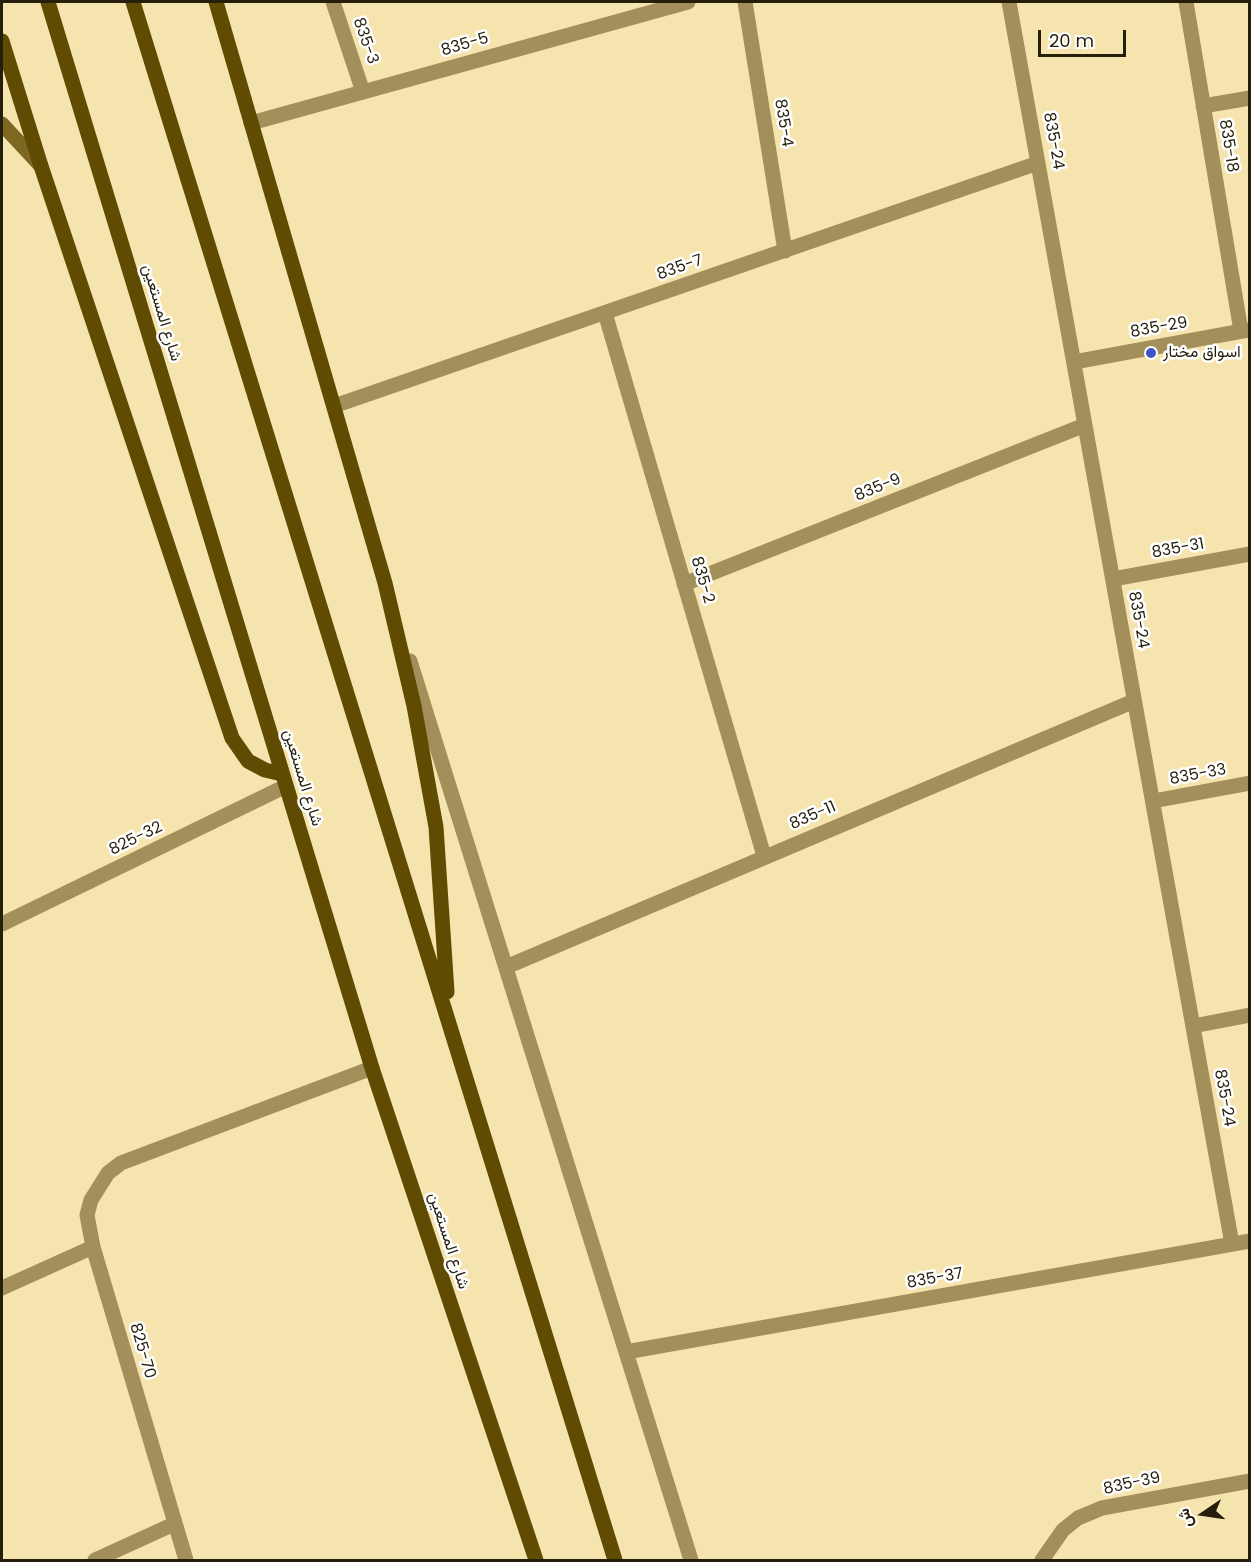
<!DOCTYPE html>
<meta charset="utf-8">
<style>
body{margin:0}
#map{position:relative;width:1251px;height:1562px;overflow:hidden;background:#f6e4af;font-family:Poppins,Vazirmatn,sans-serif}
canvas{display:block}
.frame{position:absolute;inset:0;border:3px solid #251e0a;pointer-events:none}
.north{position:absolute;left:1173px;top:1484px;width:60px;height:60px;-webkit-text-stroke:4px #fff;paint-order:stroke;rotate:257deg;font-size:16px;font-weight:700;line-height:24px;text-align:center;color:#251e0a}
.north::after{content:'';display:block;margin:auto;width:21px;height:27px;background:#251e0a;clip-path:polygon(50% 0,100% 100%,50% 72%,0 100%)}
.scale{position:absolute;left:1038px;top:30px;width:88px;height:27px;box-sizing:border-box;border:3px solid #251e0a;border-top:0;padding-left:8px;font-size:18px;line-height:21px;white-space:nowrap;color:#251e0a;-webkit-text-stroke:4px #fff;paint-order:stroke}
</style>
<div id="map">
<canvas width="1251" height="1562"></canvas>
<div class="frame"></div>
<div class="north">ش</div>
<div class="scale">20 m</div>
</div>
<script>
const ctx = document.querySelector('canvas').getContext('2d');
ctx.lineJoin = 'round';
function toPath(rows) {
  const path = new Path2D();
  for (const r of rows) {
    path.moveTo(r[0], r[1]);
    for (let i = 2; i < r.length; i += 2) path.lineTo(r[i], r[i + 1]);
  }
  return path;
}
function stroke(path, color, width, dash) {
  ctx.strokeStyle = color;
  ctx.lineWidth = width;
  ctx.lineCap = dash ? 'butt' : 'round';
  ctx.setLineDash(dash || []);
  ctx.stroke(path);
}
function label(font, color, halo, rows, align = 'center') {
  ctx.font = font + ' Poppins,Vazirmatn,sans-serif';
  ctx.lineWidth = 5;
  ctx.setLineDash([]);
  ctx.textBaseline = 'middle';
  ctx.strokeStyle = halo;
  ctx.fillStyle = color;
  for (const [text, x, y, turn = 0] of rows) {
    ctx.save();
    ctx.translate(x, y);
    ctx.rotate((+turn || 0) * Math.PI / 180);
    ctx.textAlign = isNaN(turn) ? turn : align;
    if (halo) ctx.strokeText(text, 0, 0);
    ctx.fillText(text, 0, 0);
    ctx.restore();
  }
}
stroke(toPath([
 [333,2,363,92],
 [745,2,785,251],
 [1009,2,1232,1244],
 [1186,2,1241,331],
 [1203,106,1250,98],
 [251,123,688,2],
 [605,313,764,856],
 [1074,362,1248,330],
 [334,406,1038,163],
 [1113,579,1250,554],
 [684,584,1085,425],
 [410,661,691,1560],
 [1153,801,1250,783],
 [2,924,286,786],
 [506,967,1134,701],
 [1193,1026,1250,1015],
 [93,1247,87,1215,91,1200,108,1173,121,1163,372,1068],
 [2,1288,93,1247,186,1560],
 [626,1352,1250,1241],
 [95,1560,174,1524],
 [1042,1560,1063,1530,1078,1518,1102,1508,1250,1481]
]), '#a28f5a', 15);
stroke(toPath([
 [2,124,41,166]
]), '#7d6721', 15);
stroke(toPath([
 [48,2,372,1068,536,1560],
 [133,2,615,1560],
 [216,2,385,583,414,706,436,827,447,992],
 [2,41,41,166,232,738,248,761,265,770,282,774]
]), '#5f4b02', 15);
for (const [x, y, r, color] of [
 [1151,353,6,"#3f53c6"]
]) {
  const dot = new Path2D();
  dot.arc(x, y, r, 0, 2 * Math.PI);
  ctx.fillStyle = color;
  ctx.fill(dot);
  stroke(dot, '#fff', 2);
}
label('16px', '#251e0a', '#fff', [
 ["835-3",365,41,71],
 ["835-5",465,45,-16],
 ["835-4",783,123,81],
 ["835-24",1053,141,80],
 ["835-18",1228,146,81],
 ["835-7",680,268,-19],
 ["شارع المستعين",161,313,73],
 ["835-29",1159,328,-10],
 ["835-9",878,488,-22],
 ["835-31",1178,549,-10],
 ["835-2",702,580,74],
 ["835-24",1138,620,80],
 ["835-33",1198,775,-10],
 ["شارع المستعين",302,778,73],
 ["835-11",813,816,-23],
 ["825-32",136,839,-26],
 ["835-24",1224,1098,80],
 ["شارع المستعين",448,1241,72],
 ["835-37",935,1279,-10],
 ["825-70",142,1351,74],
 ["835-39",1132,1484,-12]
]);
label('16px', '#251e0a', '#fff', [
 ["اسواق مختار",1163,353]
], 'left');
</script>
